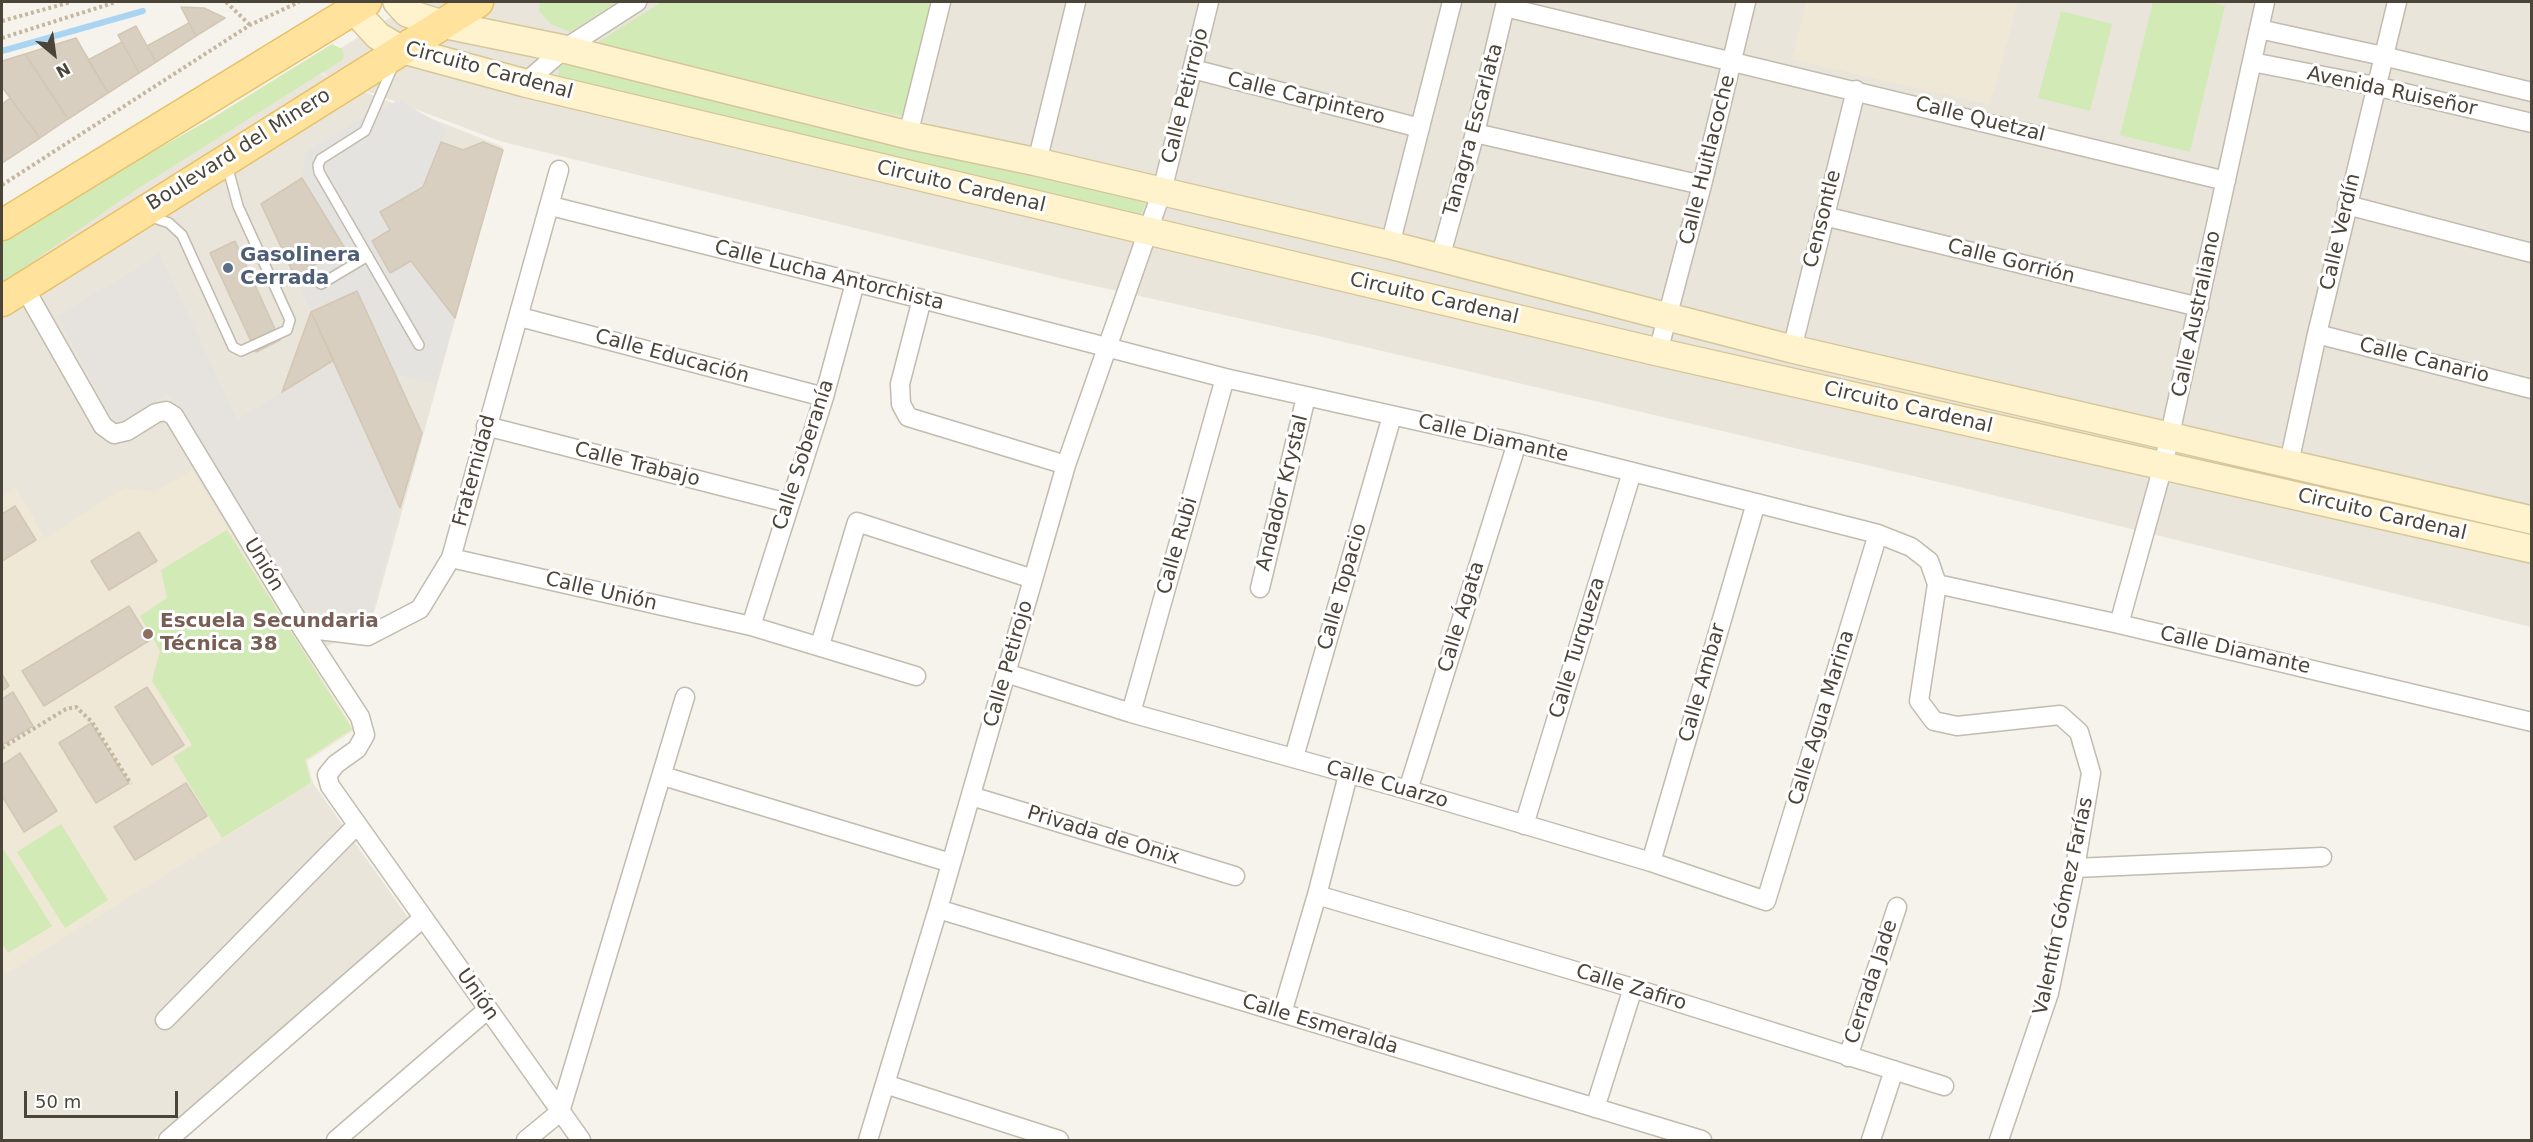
<!DOCTYPE html>
<meta charset="utf-8">
<style>
body{margin:0}
#map{position:relative;width:2533px;height:1142px;overflow:hidden;background:#f6f3ec;font-family:"DejaVu Sans",sans-serif}
canvas{display:block}
.frame{position:absolute;inset:0;border:3px solid #4b4439;pointer-events:none}
.north{position:absolute;left:24px;top:24px;width:60px;height:60px;-webkit-text-stroke:4px #fff;paint-order:stroke;rotate:151deg;font-size:16px;font-weight:700;line-height:24px;text-align:center;color:#4b4439}
.north::after{content:'';display:block;margin:auto;width:21px;height:27px;background:#4b4439;clip-path:polygon(50% 0,100% 100%,50% 72%,0 100%)}
.scale{position:absolute;left:24px;top:1091px;width:154px;height:27px;box-sizing:border-box;border:3px solid #4b4439;border-top:0;padding-left:8px;font-size:18px;line-height:21px;white-space:nowrap;color:#4b4439;-webkit-text-stroke:4px #fff;paint-order:stroke}
</style>
<div id="map">
<canvas width="2533" height="1142"></canvas>
<div class="frame"></div>
<div class="north">N</div>
<div class="scale">50 m</div>
</div>
<script>
const ctx = document.querySelector('canvas').getContext('2d');
ctx.lineJoin = 'round';
function fill(path, color) {
  ctx.fillStyle = color;
  ctx.fill(path, 'evenodd');
}
function toPath(rows) {
  const path = new Path2D();
  for (const r of rows) {
    path.moveTo(r[0], r[1]);
    for (let i = 2; i < r.length; i += 2) path.lineTo(r[i], r[i + 1]);
  }
  return path;
}
function stroke(path, color, width, dash) {
  ctx.strokeStyle = color;
  ctx.lineWidth = width;
  ctx.lineCap = dash ? 'butt' : 'round';
  ctx.setLineDash(dash || []);
  ctx.stroke(path);
}
function label(font, color, halo, rows, align = 'center') {
  ctx.font = font + ' "DejaVu Sans",sans-serif';
  ctx.lineWidth = 6;
  ctx.setLineDash([]);
  ctx.textBaseline = 'middle';
  ctx.strokeStyle = halo;
  ctx.fillStyle = color;
  for (const [text, x, y, turn = 0] of rows) {
    ctx.save();
    ctx.translate(x, y);
    ctx.rotate((+turn || 0) * Math.PI / 180);
    ctx.textAlign = isNaN(turn) ? turn : align;
    if (halo) ctx.strokeText(text, 0, 0);
    ctx.fillText(text, 0, 0);
    ctx.restore();
  }
}
fill(toPath([
 [415,2,2531,2,2531,627,1960,487,1327,338,1068,280,503,142,327,76,312,66],
 [310,67,327,77,503,147,372,620,308,658,354,730,307,761,313,783,409,919,153,1140,2,1140,2,261]
]), '#eae5da');
fill(toPath([
 [159,253,237,420,334,360,400,508,370,620,304,608,168,393,116,424,57,316,137,269]
]), '#e6e2dd');
fill(toPath([
 [1806,2,2018,2,1990,105,1792,59],
 [192,470,354,730,307,761,313,783,6,974,2,967,2,497,16,488,45,538,124,488,155,492]
]), '#efe8d6');
fill(toPath([
 [540,2,617,2,570,32,551,24,539,11],
 [662,2,933,2,904,117,595,44],
 [2153,2,2208,2,2225,6,2190,152,2120,135],
 [2061,11,2112,24,2090,111,2038,98],
 [332,44,342,49,344,55,342,60,137,189,2,283,2,237,214,117],
 [567,63,1146,199,1141,218,563,82,558,76,559,67],
 [227,530,352,729,305,760,311,783,222,838,173,757,192,745,152,681,160,651,140,616,167,598,161,570],
 [61,824,108,900,65,928,17,852],
 [4,850,52,926,8,953,2,943,2,852]
]), '#d2eab5');
fill(toPath([
 [399,100,447,128,423,187,380,212,390,230,372,241,390,273,411,261,455,318,436,384,395,374,357,291,311,312,295,277,344,247,302,178,305,153,350,125]
]), '#e5e3e0');
stroke(toPath([
 [2,51,143,11]
]), '#a9d4f2', 6);
const building = toPath([
 [181,7,204,8,225,18,196,36,181,7],
 [189,23,196,36,156,62,147,46,189,23],
 [136,26,156,62,139,73,118,35,136,26],
 [76,38,108,93,68,119,25,54,76,38],
 [122,42,139,73,108,93,88,60,122,42],
 [25,54,68,119,40,138,2,87,2,61,25,54],
 [10,98,40,138,2,163,2,104,10,98],
 [441,142,463,150,483,142,503,150,455,318,411,261,390,273,372,241,390,230,380,212,423,187,441,142],
 [302,178,344,247,295,277,261,204,302,178],
 [235,241,280,340,256,352,210,253,235,241],
 [357,291,422,433,400,508,311,312,357,291],
 [311,312,334,360,282,392,311,312],
 [15,506,36,540,2,561,2,514,15,506],
 [139,532,157,561,109,590,91,561,139,532],
 [129,606,150,640,44,706,22,671,129,606],
 [2,674,9,686,2,691,2,674],
 [147,687,184,745,152,765,115,707,147,687],
 [13,692,33,726,2,745,2,699,13,692],
 [91,723,129,783,96,803,59,743,91,723],
 [20,753,57,811,24,832,2,796,2,765,20,753],
 [186,783,207,816,135,860,114,827,186,783]
]);
fill(building, '#d8cfc1');
stroke(building, '#d3c7b4', 1.5);
const lane = toPath([
 [393,66,365,131,321,159,318,165,319,172,419,345],
 [149,216,169,223,182,235,233,347,241,351,287,330,290,320,238,206,227,165],
 [321,284,368,256]
]);
const street = toPath([
 [1505,7,2226,181],
 [2259,29,2383,56,2532,92],
 [2252,62,2375,86,2532,123],
 [1193,69,1420,128],
 [525,83,564,49,637,2],
 [1475,133,1702,185],
 [908,135,941,2],
 [1037,162,1076,2],
 [2347,205,2532,253],
 [551,206,922,299,1225,378,1517,443,1756,503,1878,534,1911,547,1929,561,1937,584,1919,701,1934,721,1957,726,2060,715,2079,732,2091,773,2075,868,2049,993,1999,1140],
 [1824,216,2199,307],
 [1390,245,1452,2],
 [1440,258,1475,133,1506,2],
 [24,287,103,426,114,434,127,431,156,413,166,411,174,416,302,628,360,717,365,735,357,749,336,764,327,775,330,786,581,1140],
 [922,299,900,384,901,404,908,417,1066,465],
 [520,317,824,397],
 [2317,334,2532,389],
 [1792,349,1856,90],
 [1658,352,1702,185,1746,2],
 [486,426,788,503],
 [2289,463,2317,334,2397,2],
 [451,558,751,626,916,676],
 [1937,584,2119,624,2532,722],
 [1260,588,1306,397],
 [2119,624,2163,466,2265,2],
 [751,626,824,397,855,283],
 [302,628,368,636,420,609,451,558,559,170],
 [820,645,857,522,1033,579],
 [1006,673,1131,713,1408,790,1651,862,1766,901,1878,534],
 [1131,713,1225,378],
 [1294,757,1392,416],
 [663,776,951,863],
 [1408,790,1517,443],
 [971,796,1235,876],
 [1524,825,1632,472],
 [1651,862,1756,503],
 [2075,868,2322,857],
 [1317,895,1633,988,1944,1086],
 [938,909,1702,1140],
 [1282,1013,1317,895,1348,775],
 [165,1020,357,825],
 [1848,1057,1897,907],
 [885,1084,1059,1140],
 [1595,1108,1633,988],
 [168,1140,423,918],
 [336,1140,487,1010],
 [526,1140,560,1112,685,697],
 [868,1140,938,909,1066,465,1162,191,1209,2],
 [1871,1140,1894,1070]
]);
const secondary = toPath([
 [397,2,407,13,442,24,564,49,908,135,1037,162,1390,245,1792,349,2532,520],
 [353,9,378,36,400,49,525,83,1658,352,2532,549]
]);
const primary = toPath([
 [2,225,366,2],
 [2,301,478,2]
]);
stroke(lane, '#c2bbae', 12);
stroke(street, '#c2bbae', 21);
stroke(secondary, '#d6c79b', 30);
stroke(primary, '#e6c16a', 33);
stroke(toPath([
 [226,2,250,25],
 [2,21,71,2],
 [2,38,116,2],
 [2,185,250,25,299,2],
 [2,748,66,709,76,707,92,722,131,784]
]), '#c4b79f', 4, [3, 3]);
stroke(lane, '#fff', 9);
stroke(street, '#fff', 18);
stroke(secondary, '#fff3cd', 27);
stroke(primary, '#ffe39c', 30);
for (const [x, y, r, color] of [
 [228,268,6,"#5c6f8a"],
 [148,634,6,"#8d6e63"]
]) {
  const dot = new Path2D();
  dot.arc(x, y, r, 0, 2 * Math.PI);
  ctx.fillStyle = color;
  ctx.fill(dot);
  stroke(dot, '#fff', 2);
}
label('20px', '#4b4439', '#fff', [
 ["Circuito Cardenal",489,71,15],
 ["Avenida Ruiseñor",2392,92,12],
 ["Calle Petirrojo",1186,96,-76],
 ["Calle Carpintero",1306,99,14],
 ["Calle Quetzal",1980,120,14],
 ["Tanagra Escarlata",1474,130,-75],
 ["Boulevard del Minero",239,150,-32],
 ["Calle Huitlacoche",1708,160,-76],
 ["Circuito Cardenal",961,187,13],
 ["Censontle",1823,219,-76],
 ["Calle Verdín",2341,232,-77],
 ["Calle Gorrión",2011,262,14],
 ["Calle Lucha Antorchista",829,276,14],
 ["Circuito Cardenal",1434,299,13],
 ["Calle Australiano",2197,314,-78],
 ["Calle Educación",672,357,15],
 ["Calle Canario",2424,361,14],
 ["Circuito Cardenal",1908,408,13],
 ["Calle Diamante",1493,439,13],
 ["Calle Soberanía",804,455,-72],
 ["Calle Trabajo",637,465,14],
 ["Fraternidad",475,471,-75],
 ["Andador Krystal",1283,493,-76],
 ["Circuito Cardenal",2382,515,13],
 ["Calle Rubi",1178,546,-74],
 ["Unión",263,565,59],
 ["Calle Topacio",1343,587,-74],
 ["Calle Unión",601,592,13],
 ["Calle Ágata",1462,617,-73],
 ["Calle Turqueza",1578,648,-73],
 ["Calle Diamante",2235,651,13],
 ["Calle Petirojo",1009,664,-74],
 ["Calle Ambar",1703,683,-74],
 ["Calle Agua Marina",1822,718,-73],
 ["Calle Cuarzo",1387,785,16],
 ["Privada de Onix",1103,836,17],
 ["Valentín Gómez Farías",2064,906,-78],
 ["Cerrada Jade",1872,982,-72],
 ["Calle Zafiro",1631,988,17],
 ["Unión",477,995,55],
 ["Calle Esmeralda",1320,1025,17]
]);
label('bold 20px', '#4e5e75', '#fff', [
 ["Gasolinera",240,256],
 ["Cerrada",240,279]
], 'left');
label('bold 20px', '#785e54', '#fff', [
 ["Escuela Secundaria",160,622],
 ["Técnica 38",160,645]
], 'left');
</script>
